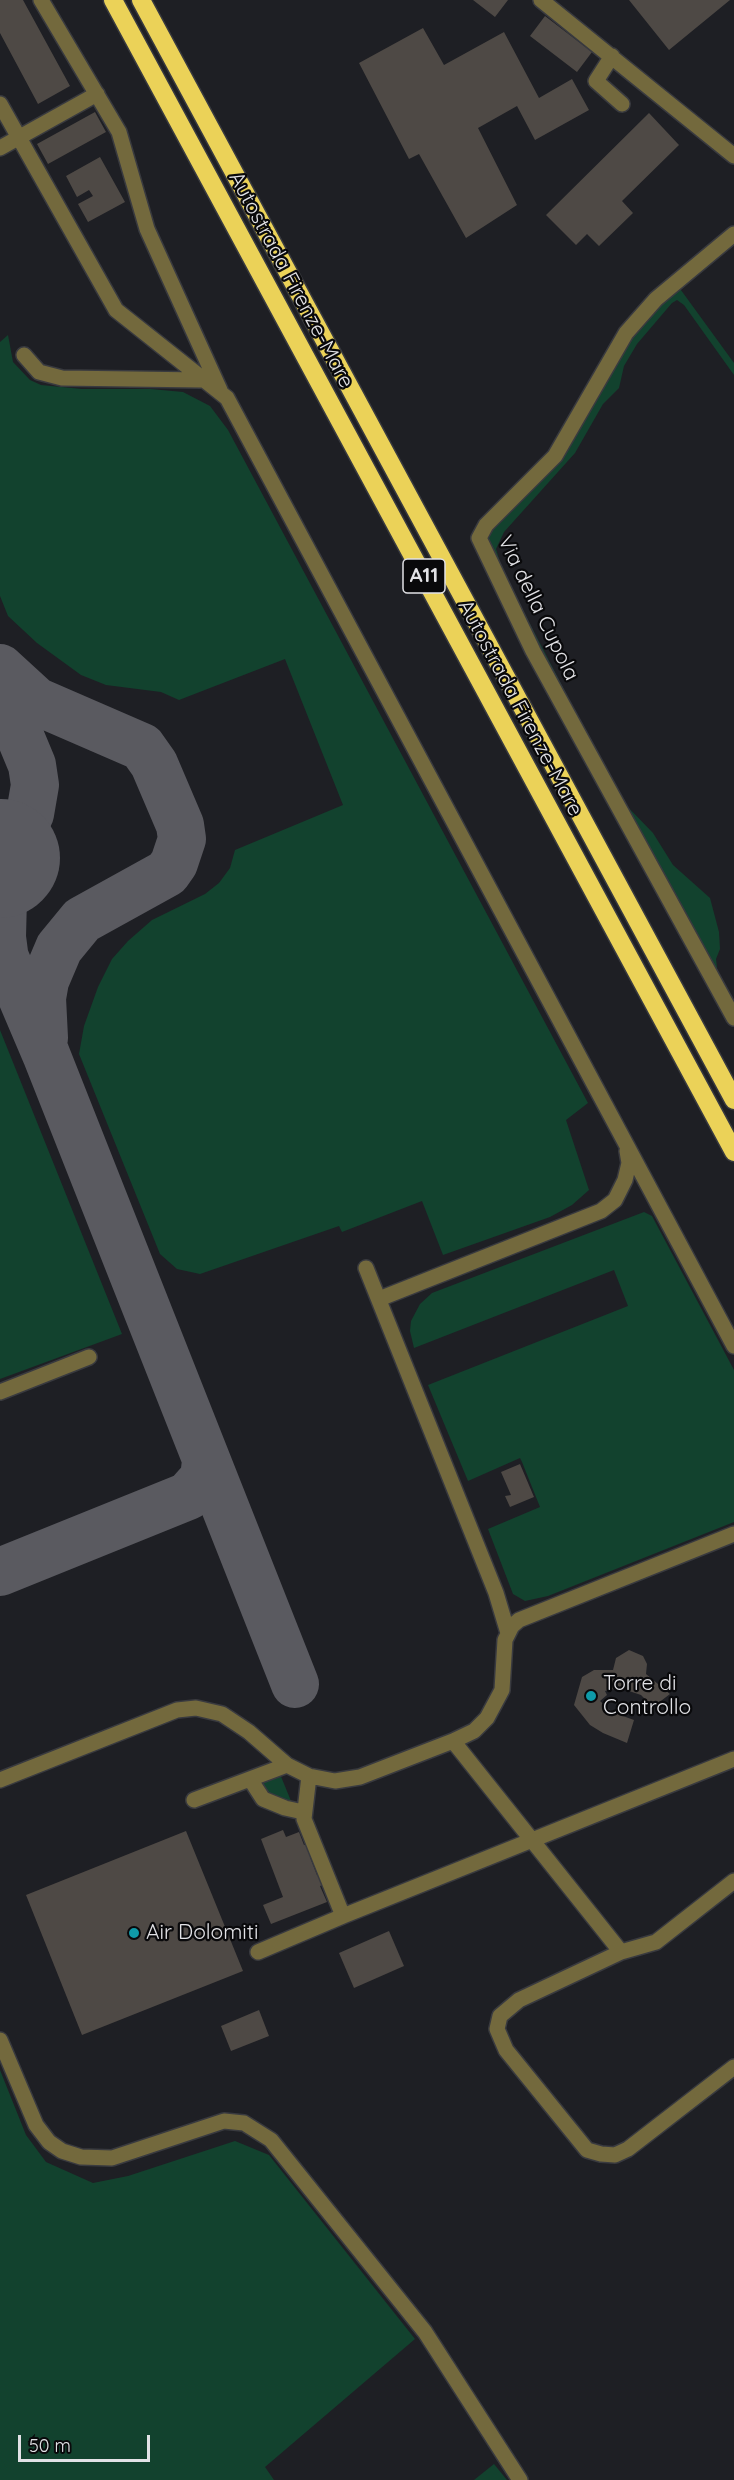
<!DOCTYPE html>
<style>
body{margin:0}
#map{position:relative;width:734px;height:2480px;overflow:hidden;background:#1e1f24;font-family:Quicksand,sans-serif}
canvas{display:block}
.scale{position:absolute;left:18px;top:2435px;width:132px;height:27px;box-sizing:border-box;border:3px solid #e2e2e6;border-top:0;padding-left:8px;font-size:18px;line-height:21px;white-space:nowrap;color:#e2e2e6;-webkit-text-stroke:4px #09090b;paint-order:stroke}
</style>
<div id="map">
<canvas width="734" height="2480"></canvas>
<div class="scale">50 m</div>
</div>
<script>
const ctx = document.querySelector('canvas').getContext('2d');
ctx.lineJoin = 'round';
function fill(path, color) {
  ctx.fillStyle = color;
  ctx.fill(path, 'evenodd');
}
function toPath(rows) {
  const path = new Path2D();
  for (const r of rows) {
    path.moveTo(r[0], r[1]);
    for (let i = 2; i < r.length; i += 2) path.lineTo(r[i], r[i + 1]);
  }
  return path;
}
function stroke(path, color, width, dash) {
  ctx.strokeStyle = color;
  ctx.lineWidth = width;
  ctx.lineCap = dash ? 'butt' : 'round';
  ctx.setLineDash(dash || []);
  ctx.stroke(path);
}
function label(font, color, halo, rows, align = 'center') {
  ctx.font = font + ' Quicksand,sans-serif';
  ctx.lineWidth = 4.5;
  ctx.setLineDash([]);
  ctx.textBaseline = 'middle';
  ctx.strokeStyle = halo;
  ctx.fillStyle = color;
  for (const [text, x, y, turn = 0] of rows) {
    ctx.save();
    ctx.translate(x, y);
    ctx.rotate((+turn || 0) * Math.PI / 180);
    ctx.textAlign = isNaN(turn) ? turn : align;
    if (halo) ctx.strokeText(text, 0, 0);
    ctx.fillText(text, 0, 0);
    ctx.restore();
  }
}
fill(toPath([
 [678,286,734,363,734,375,684,305,677,300,672,303,637,344,624,366,619,388,603,404,575,453,504,532,496,549,503,572,622,801,653,833,673,865,710,898,719,932,720,949,716,959,718,976,552,677,488,542,491,528,541,480,629,339],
 [8,335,13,362,30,380,41,385,82,389,151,389,183,392,210,406,228,430,588,1103,566,1120,589,1190,572,1205,550,1217,443,1255,422,1201,342,1232,339,1226,200,1274,177,1269,160,1254,79,1054,84,1026,98,987,112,959,128,941,152,920,205,894,219,883,230,868,235,850,343,805,285,659,179,700,161,692,106,685,81,675,37,643,8,616,0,596,0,342],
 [0,1030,122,1334,0,1379],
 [644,1212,652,1216,734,1370,734,1522,548,1596,525,1601,513,1594,488,1529,540,1507,522,1462,520,1458,468,1481,428,1385,628,1306,614,1270,414,1348,410,1331,411,1321,420,1304,432,1293],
 [280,1774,291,1801,275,1800,258,1783],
 [0,2070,26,2135,46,2162,93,2183,128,2176,235,2141,269,2155,415,2339,265,2467,274,2480,0,2480],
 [494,2464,507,2480,474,2480]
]), '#12422e');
stroke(toPath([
 [0,668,36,701,142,747,154,764,180,825,182,839,174,863,167,873,82,920,59,948,45,981,42,998,44,1038],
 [0,688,32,765,35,785,30,814,12,843,0,855],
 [0,946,46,1054,295,1684],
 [5,960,2,937,3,898,10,862,21,830],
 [0,1572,188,1496,204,1478,206,1461]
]), '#5a5a60', 48);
stroke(toPath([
 [0,859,1,858]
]), '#5a5a60', 118);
fill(toPath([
 [0,0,23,0,70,86,38,104,0,33],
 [473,0,508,0,495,17],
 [629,0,730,0,669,50],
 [545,16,592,52,577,72,530,36],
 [423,28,444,65,504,32,539,98,572,79,589,110,535,140,517,106,478,128,517,205,466,238,419,154,409,159,359,63],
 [95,112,106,132,48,164,37,144],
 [649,113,679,145,622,201,633,213,599,246,587,234,576,245,546,215],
 [100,157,125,202,88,222,78,204,93,196,89,190,77,197,66,176],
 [520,1464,534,1497,510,1507,505,1496,511,1495,501,1472],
 [629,1650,643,1656,647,1664,646,1674,670,1694,653,1707,641,1695,620,1688,605,1691,607,1695,600,1701,612,1712,634,1720,627,1743,603,1733,590,1725,574,1705,582,1677,594,1670,613,1670,616,1658],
 [283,1830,286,1837,299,1832,304,1845,309,1844,313,1856,310,1857,317,1875,321,1874,325,1884,320,1886,327,1902,271,1924,263,1905,283,1897,261,1839],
 [186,1831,243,1971,82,2035,26,1895],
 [389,1931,404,1966,354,1988,339,1953],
 [259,2010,269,2036,231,2051,221,2026]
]), '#4e4945');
const minor = toPath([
 [41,0,119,132,147,229,220,390],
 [541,0,734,156],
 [612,56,596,81,622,104],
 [0,104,116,310,227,398,734,1346],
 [0,148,97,94],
 [734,234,656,299,626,333,555,456,486,525,479,538,533,651,734,1018],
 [24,355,39,372,62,378,201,380],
 [366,1268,496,1593,508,1633],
 [379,1299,601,1211,615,1200,625,1180,629,1163,627,1151],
 [0,1392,89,1357],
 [453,1741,621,1952,656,1942,734,1881],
 [309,1776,304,1819,343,1916,734,1759],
 [250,1779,263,1799,285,1808,303,1812],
 [0,1780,177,1710,196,1708,222,1714,249,1732,287,1765,309,1776,335,1781,360,1777,453,1741,474,1731,487,1718,502,1690,505,1640,512,1626,519,1620,734,1534],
 [194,1800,287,1765],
 [258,1952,343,1916],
 [621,1952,519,2000,500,2016,497,2029,506,2050,587,2150,601,2154,615,2155,628,2149,734,2067],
 [0,2040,36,2125,49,2142,62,2151,81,2157,112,2158,224,2121,244,2123,271,2140,425,2332,520,2480]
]);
const highway = toPath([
 [113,0,734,1152],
 [141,0,734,1100]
]);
stroke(minor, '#393a3f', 18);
stroke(highway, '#393a3f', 21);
stroke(minor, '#73693d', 15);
stroke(highway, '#ebd258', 18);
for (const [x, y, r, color] of [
 [591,1696,6,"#0f9aa8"],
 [134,1933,6,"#0f9aa8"]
]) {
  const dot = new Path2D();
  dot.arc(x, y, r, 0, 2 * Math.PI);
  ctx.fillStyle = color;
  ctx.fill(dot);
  stroke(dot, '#09090b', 2);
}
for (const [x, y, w] of [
 [424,576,42]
]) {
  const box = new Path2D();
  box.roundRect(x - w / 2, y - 17, w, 34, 4.5);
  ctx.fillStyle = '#09090b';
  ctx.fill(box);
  stroke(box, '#e2e2e6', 1.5);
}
label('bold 20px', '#e2e2e6', null, [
 ["A11",424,576]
]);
label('21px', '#e2e2e6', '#09090b', [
 ["Autostrada Firenze-Mare",291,280,62],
 ["Via della Cupola",538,608,64],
 ["Autostrada Firenze-Mare",520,708,62]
]);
label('21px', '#e2e2e6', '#09090b', [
 ["Torre di",603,1684],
 ["Controllo",603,1708],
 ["Air Dolomiti",146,1933]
], 'left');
</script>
